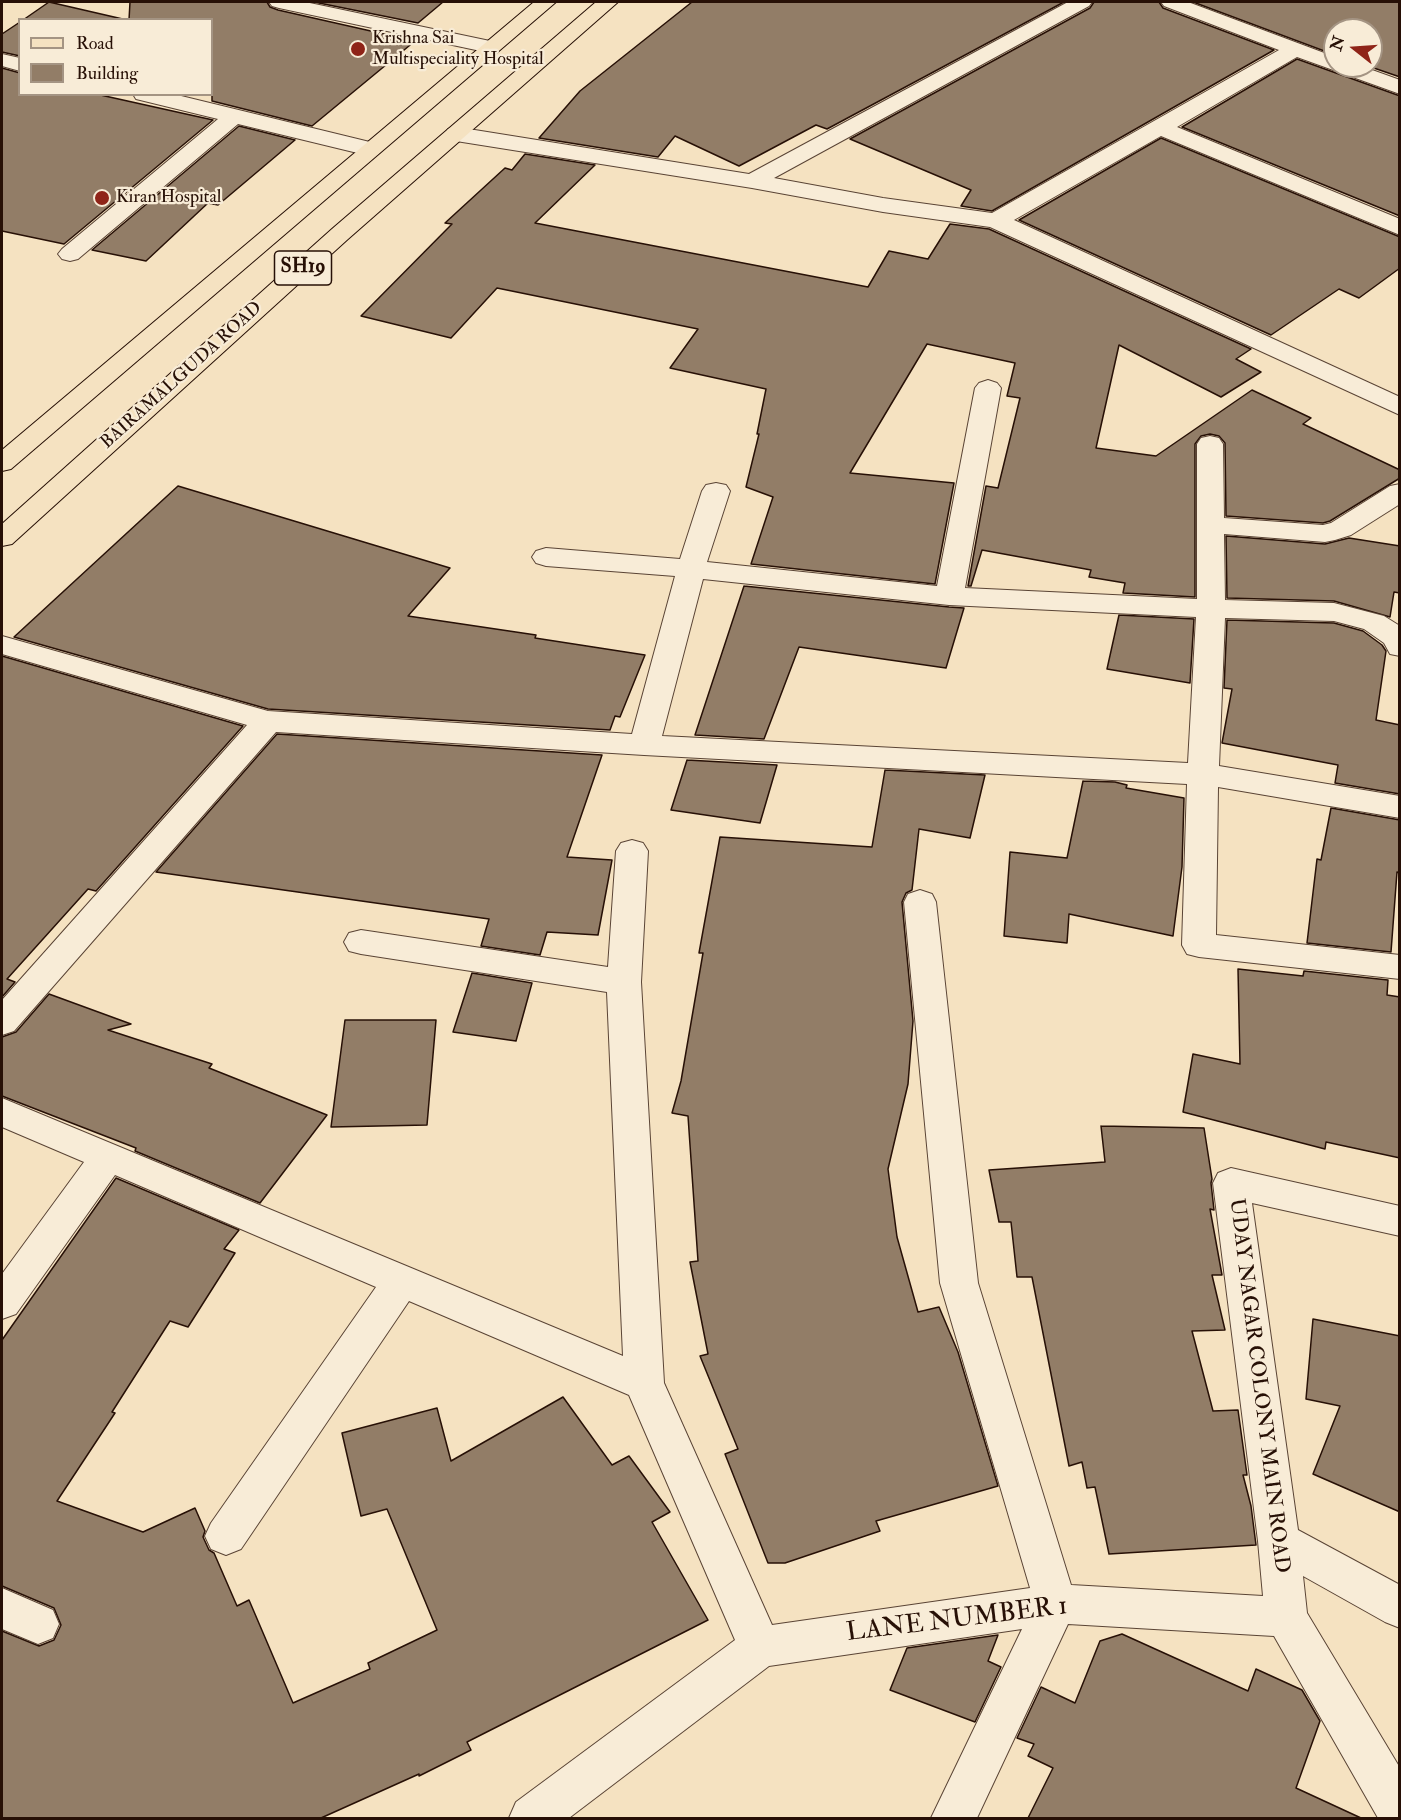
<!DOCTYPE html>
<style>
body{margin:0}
#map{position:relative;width:1401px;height:1820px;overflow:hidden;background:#f5e2c1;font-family:"IM FELL Double Pica",serif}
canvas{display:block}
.frame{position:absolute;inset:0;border:3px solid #271006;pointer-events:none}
.legend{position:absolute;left:18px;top:18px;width:195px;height:78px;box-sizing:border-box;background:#f8ecd7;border:2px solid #a49483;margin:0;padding:8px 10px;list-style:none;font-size:18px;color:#271006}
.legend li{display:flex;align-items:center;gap:12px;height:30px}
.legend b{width:30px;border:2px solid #a49483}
.north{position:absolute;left:1323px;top:18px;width:60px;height:60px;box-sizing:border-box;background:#f8ecd7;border:2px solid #a49483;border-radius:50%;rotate:287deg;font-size:16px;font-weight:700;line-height:24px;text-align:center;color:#271006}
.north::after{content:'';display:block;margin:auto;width:21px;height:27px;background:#8f2418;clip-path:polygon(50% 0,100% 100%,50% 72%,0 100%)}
</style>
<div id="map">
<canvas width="1401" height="1820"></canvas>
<div class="frame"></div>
<ul class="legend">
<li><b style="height:8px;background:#f5e2c1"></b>Road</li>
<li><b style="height:16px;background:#927d67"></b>Building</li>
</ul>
<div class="north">N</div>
</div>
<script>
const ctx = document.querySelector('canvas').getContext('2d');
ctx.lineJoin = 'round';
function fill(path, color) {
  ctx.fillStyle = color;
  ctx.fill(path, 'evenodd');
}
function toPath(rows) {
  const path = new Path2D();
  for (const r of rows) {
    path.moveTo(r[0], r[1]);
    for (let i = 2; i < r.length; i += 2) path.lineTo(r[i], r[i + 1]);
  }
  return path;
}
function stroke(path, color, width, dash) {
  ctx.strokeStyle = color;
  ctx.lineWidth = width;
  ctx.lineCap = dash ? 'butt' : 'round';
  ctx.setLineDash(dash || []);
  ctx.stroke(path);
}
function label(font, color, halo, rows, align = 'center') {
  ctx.font = font + ' "IM FELL Double Pica",serif';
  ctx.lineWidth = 4.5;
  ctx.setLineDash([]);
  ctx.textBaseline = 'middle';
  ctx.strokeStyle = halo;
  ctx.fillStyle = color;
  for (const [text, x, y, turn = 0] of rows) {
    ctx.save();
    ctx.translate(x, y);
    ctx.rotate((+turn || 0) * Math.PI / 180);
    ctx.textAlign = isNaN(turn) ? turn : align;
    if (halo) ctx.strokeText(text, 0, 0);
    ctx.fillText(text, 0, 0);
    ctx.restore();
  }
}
const building = toPath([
 [49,2,127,20,23,20,49,2],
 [130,2,267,2,270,7,278,10,415,41,312,126,212,101,212,20,129,20,130,2],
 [314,2,443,2,418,23,314,2],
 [692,2,1064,2,827,129,816,125,739,166,675,136,658,157,539,138,580,91,692,2],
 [1094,2,1159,2,1163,8,1274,50,992,211,961,206,971,190,850,139,1090,8,1094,2],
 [1193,2,1400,2,1400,77,1368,66,1371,66,1371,30,1335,30,1335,55,1193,2],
 [20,22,20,56,2,52,2,34,20,22],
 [1297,59,1400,96,1400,216,1182,127,1297,59],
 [2,68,20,73,20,94,96,94,213,120,64,244,2,231,2,68],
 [239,126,295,140,218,205,208,203,146,261,92,250,239,126],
 [1161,138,1400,237,1400,268,1359,298,1339,289,1271,335,1019,220,1161,138],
 [525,154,595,165,535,223,868,287,889,251,928,259,950,224,989,229,1251,349,1236,359,1261,372,1221,397,1119,345,1096,448,1156,456,1252,390,1311,418,1303,424,1400,470,1400,478,1330,521,1323,523,1226,516,1225,443,1219,436,1210,434,1201,436,1195,444,1195,597,1123,593,1125,583,1089,577,1091,570,982,550,971,586,968,586,986,486,998,488,1020,398,1007,396,1015,363,927,344,850,473,954,483,935,584,751,564,773,497,746,487,759,434,757,434,766,389,670,368,698,329,497,288,451,338,361,316,452,224,445,223,505,168,512,170,525,154],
 [178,486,450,568,408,616,536,635,535,638,645,655,620,717,615,716,610,730,268,709,14,637,178,486],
 [1226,536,1325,544,1349,538,1400,546,1400,593,1394,592,1390,617,1334,601,1227,598,1226,536],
 [744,586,949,607,964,608,946,668,799,647,764,739,695,735,744,586],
 [1119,615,1194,619,1190,683,1107,669,1119,615],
 [1227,620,1334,623,1363,631,1382,645,1386,651,1376,720,1400,725,1400,794,1335,783,1338,765,1222,743,1232,689,1224,688,1227,620],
 [2,656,243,726,96,891,88,889,7,979,15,982,2,997,2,656],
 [277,734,602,755,567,857,612,860,598,935,547,932,540,955,481,946,489,919,156,872,277,734],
 [687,760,777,765,760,823,671,810,687,760],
 [885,770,985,775,970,838,919,829,912,890,906,893,902,902,913,1021,908,1084,888,1169,897,1237,918,1312,939,1307,958,1352,998,1486,876,1521,880,1531,785,1563,768,1563,725,1454,738,1449,700,1356,708,1354,690,1262,698,1261,688,1116,672,1113,681,1081,703,953,699,953,720,837,872,847,885,770],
 [1083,781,1115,782,1127,785,1126,788,1184,798,1182,867,1173,936,1069,914,1067,943,1004,936,1010,852,1067,858,1083,781],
 [1331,808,1400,820,1400,873,1397,872,1391,952,1307,943,1317,859,1321,860,1331,808],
 [1238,969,1303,976,1304,971,1388,980,1387,995,1400,997,1400,1158,1326,1142,1325,1149,1183,1112,1193,1054,1240,1064,1238,969],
 [472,973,532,983,516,1041,453,1032,472,973],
 [49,994,131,1024,108,1030,212,1064,209,1068,327,1115,260,1203,135,1151,136,1148,2,1096,2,1037,16,1032,49,994],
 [345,1020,436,1020,427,1125,331,1127,345,1020],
 [1101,1126,1204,1128,1212,1179,1211,1183,1214,1210,1210,1209,1222,1275,1212,1275,1225,1330,1192,1331,1213,1411,1238,1410,1247,1475,1243,1475,1251,1506,1256,1545,1109,1554,1095,1487,1087,1488,1082,1462,1069,1466,1032,1277,1017,1277,1011,1222,999,1222,989,1170,1105,1162,1101,1126],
 [116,1178,239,1230,224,1249,235,1253,188,1327,170,1321,112,1412,115,1413,57,1501,143,1532,195,1508,205,1531,203,1537,209,1550,214,1553,237,1606,249,1600,293,1703,370,1669,368,1663,437,1630,387,1509,361,1516,342,1433,437,1408,451,1461,563,1397,612,1465,629,1456,670,1512,652,1522,708,1620,467,1742,471,1750,419,1776,419,1774,321,1818,2,1818,2,1631,39,1646,54,1640,61,1625,54,1608,2,1586,2,1340,116,1178],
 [1313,1319,1400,1336,1400,1512,1313,1474,1340,1406,1306,1399,1313,1319],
 [1122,1634,1248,1691,1256,1669,1302,1690,1320,1721,1296,1788,1361,1818,1028,1818,1053,1768,1028,1756,1034,1744,1017,1738,1041,1687,1075,1703,1100,1641,1122,1634],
 [998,1635,988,1661,1001,1667,975,1722,890,1690,907,1648,998,1635]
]);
fill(building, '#927d67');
stroke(building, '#271006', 1.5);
const street = toPath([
 [269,2,305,2,490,41,497,43,501,47,497,51,490,53,279,8,272,6,269,2],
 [1068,2,1092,2,1089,6,774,178,883,198,992,213,1279,50,1164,6,1161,2,1188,2,1335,57,1335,66,1361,66,1400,80,1400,94,1297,57,1177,127,1400,219,1400,235,1161,136,1014,220,1400,397,1400,415,990,227,883,212,752,188,456,141,448,139,445,134,448,129,456,127,749,174,1068,2],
 [2,54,20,58,20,71,2,66,2,54],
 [133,94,173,94,378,144,381,149,378,154,370,156,238,124,78,259,70,261,62,259,58,254,62,249,218,119,136,99,133,94],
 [988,380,997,383,1001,388,965,588,1197,599,1197,444,1201,438,1210,436,1219,438,1223,444,1224,518,1323,525,1331,523,1390,486,1400,484,1400,504,1351,535,1335,540,1325,542,1224,534,1225,600,1334,603,1384,616,1400,626,1400,656,1390,654,1384,643,1364,629,1334,621,1225,618,1219,766,1400,796,1400,818,1218,787,1216,935,1400,955,1400,979,1199,957,1187,954,1182,945,1187,784,644,755,276,732,14,1031,2,1035,2,1000,247,725,2,654,2,636,268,711,632,734,675,576,546,566,536,563,532,557,536,551,546,548,680,559,702,491,706,485,716,483,726,485,730,491,707,562,937,586,975,388,979,383,988,380],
 [703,579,949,605,1196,617,1188,763,662,736,703,579],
 [632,840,643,843,648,851,641,982,664,1383,772,1625,1030,1588,940,1283,904,902,908,894,920,890,932,894,936,902,978,1283,1071,1585,1263,1596,1258,1541,1213,1183,1218,1173,1231,1168,1400,1206,1400,1236,1252,1203,1298,1530,1400,1585,1400,1628,1385,1622,1303,1576,1307,1613,1400,1768,1400,1818,1378,1818,1274,1636,1068,1624,977,1818,931,1818,1022,1629,769,1666,569,1818,509,1818,516,1802,735,1640,629,1395,409,1301,241,1549,226,1555,211,1549,205,1536,211,1523,376,1287,115,1175,16,1314,2,1319,2,1274,84,1162,2,1127,2,1098,623,1356,607,992,361,954,349,951,344,942,349,933,361,930,608,967,616,851,621,843,632,840],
 [2,1588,53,1610,59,1624,53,1638,38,1644,2,1629,2,1588]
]);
const primary = toPath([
 [534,2,556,2,11,469,2,471,2,450,534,2],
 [596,2,618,2,348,239,12,544,2,546,2,524,332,229,596,2]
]);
stroke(street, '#5a4435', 2);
stroke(primary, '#271006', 2);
fill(street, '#f8ecd7');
fill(primary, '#f5e2c1');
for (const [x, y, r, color] of [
 [358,49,8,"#8f2418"],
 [102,198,8,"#8f2418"]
]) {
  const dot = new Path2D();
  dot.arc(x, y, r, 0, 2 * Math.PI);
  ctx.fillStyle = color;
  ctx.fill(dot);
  stroke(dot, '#f8ecd7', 2);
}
label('18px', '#271006', '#f8ecd7', [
 ["Krishna Sai",372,39],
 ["Multispeciality Hospital",372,60],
 ["Kiran Hospital",116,198]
], 'left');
label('18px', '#271006', '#f8ecd7', [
 ["BAIRAMALGUDA ROAD",182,376,-42]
]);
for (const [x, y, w] of [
 [303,268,57]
]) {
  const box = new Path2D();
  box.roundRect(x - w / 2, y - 17, w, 34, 4.5);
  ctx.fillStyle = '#f8ecd7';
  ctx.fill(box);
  stroke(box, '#271006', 1.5);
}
label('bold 20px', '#271006', null, [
 ["SH19",303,268]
]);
label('21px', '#271006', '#f8ecd7', [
 ["UDAY NAGAR COLONY MAIN ROAD",1258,1386,83]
]);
label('26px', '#271006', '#f8ecd7', [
 ["LANE NUMBER 1",957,1621,-7]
]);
</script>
